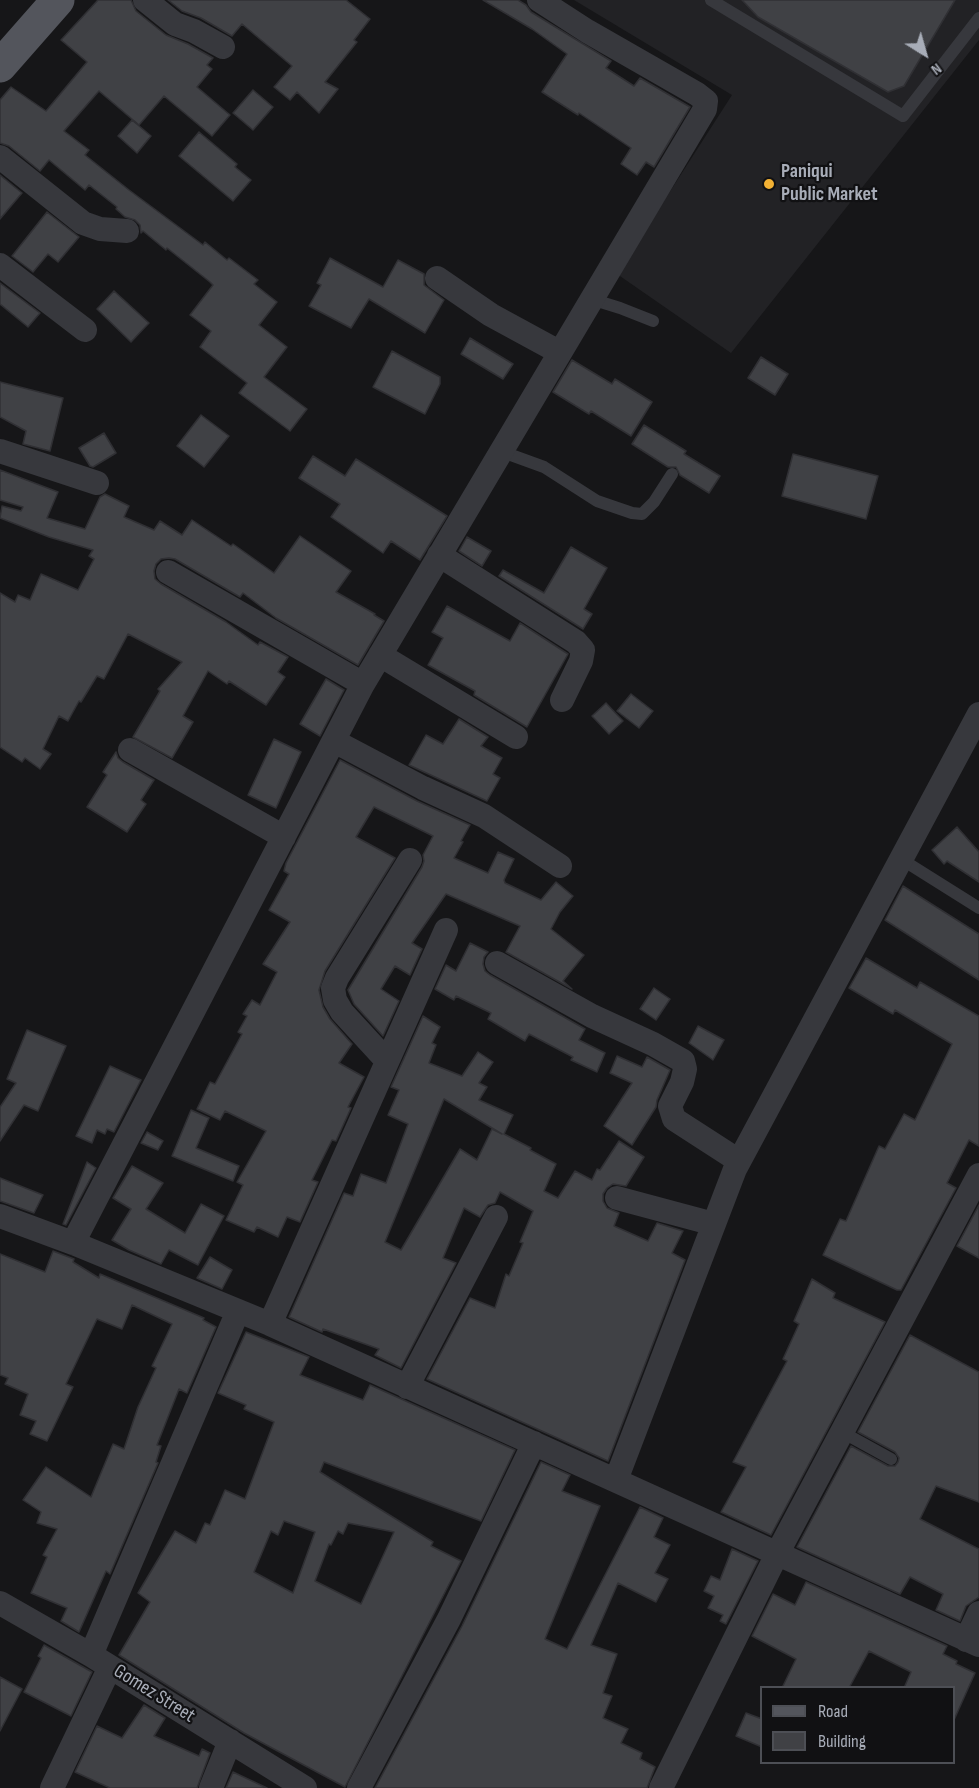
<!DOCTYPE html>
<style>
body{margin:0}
#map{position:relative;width:979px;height:1788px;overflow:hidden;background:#161618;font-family:"Sofia Sans Condensed",sans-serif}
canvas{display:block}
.legend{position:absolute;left:760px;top:1686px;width:195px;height:78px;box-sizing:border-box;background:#111113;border:2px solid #4d4f55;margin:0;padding:8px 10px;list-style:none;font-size:18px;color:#a8adb8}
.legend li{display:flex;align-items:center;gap:12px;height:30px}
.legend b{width:30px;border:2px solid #4d4f55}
.north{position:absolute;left:895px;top:24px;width:60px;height:60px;-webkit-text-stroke:4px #111113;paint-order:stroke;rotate:143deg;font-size:16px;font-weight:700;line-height:24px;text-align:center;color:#a8adb8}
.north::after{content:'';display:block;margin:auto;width:21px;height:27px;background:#a8adb8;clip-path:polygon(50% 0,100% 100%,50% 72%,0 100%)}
</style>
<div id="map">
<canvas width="979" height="1788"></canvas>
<ul class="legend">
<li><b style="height:8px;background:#53555c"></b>Road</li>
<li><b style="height:16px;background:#404145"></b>Building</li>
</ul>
<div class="north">N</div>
</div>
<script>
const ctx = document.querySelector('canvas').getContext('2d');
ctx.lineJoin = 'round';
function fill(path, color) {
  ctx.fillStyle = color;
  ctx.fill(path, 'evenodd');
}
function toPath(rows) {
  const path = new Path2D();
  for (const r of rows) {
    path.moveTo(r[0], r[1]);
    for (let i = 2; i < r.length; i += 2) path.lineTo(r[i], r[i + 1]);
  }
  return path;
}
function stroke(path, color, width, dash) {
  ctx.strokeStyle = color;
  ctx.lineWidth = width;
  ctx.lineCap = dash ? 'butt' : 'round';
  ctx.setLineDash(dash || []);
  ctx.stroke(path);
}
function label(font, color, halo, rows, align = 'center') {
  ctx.font = font + ' "Sofia Sans Condensed",sans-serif';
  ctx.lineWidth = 4.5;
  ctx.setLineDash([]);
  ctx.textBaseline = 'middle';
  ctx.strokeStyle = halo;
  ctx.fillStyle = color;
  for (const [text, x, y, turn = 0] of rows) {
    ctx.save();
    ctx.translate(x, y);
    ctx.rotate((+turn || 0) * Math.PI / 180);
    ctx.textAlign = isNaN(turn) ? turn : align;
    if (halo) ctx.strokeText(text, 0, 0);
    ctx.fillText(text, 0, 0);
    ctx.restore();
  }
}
fill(toPath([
 [574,0,979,0,979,40,731,353,617,274,732,95]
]), '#222225');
const building = toPath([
 [98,0,131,0,136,11,166,35,188,44,213,58,207,65,212,69,197,87,230,115,212,136,164,96,139,125,99,91,64,131,89,150,85,155,129,190,203,245,205,242,227,260,229,258,258,280,254,284,277,302,259,325,287,347,264,377,307,409,290,431,239,393,247,383,200,347,211,331,190,315,213,285,210,282,167,248,166,250,143,231,141,233,140,225,135,220,125,217,116,209,117,207,89,185,85,190,49,160,40,171,9,146,0,143,0,100,11,87,46,111,87,62,61,40,98,0],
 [168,0,346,0,370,19,354,40,357,42,325,82,338,89,319,113,297,92,290,100,274,87,292,66,242,24,232,36,201,18,182,11,168,0],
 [483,0,518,0,526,5,531,12,611,61,606,68,634,86,640,78,690,107,654,167,646,162,637,175,621,164,631,148,579,113,578,115,542,92,567,54,532,29,483,0],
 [742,0,955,0,904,86,888,92,758,17,742,0],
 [253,90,273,107,253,130,233,113,253,90],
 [132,120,151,136,137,153,118,136,132,120],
 [199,132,237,164,235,167,251,180,233,201,179,156,199,132],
 [0,175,22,193,0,219,0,175],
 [47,212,79,237,58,262,48,254,33,272,12,256,47,212],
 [330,258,383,287,398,260,424,274,424,285,444,300,425,333,369,299,351,328,309,306,321,285,317,283,330,258],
 [0,283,40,313,28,327,0,304,0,283],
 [114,291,149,323,131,342,97,309,114,291],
 [470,338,513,364,503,379,461,354,470,338],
 [392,351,440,377,440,384,425,414,373,387,392,351],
 [761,357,788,374,775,395,748,378,761,357],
 [572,360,612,384,615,379,652,402,631,436,591,411,589,414,553,392,572,360],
 [0,382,63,398,50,451,23,444,26,431,0,417,0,382],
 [201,415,229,436,204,467,177,446,201,415],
 [644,425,686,451,684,454,720,476,709,493,680,475,676,467,668,467,632,444,644,425],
 [104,433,116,453,93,467,90,466,79,448,104,433],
 [793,454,878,476,866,519,782,496,793,454],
 [313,456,345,476,356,459,447,516,420,560,391,541,383,553,331,517,340,504,299,478,313,456],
 [0,470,58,492,47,518,85,529,100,497,105,494,129,506,124,517,154,530,160,521,182,535,192,520,231,546,233,544,274,573,300,536,351,571,336,592,375,614,374,615,384,621,358,665,276,618,243,593,240,597,175,559,169,558,161,559,156,564,154,571,155,579,161,584,226,622,258,645,260,642,288,657,278,672,285,677,266,705,229,681,227,684,208,671,183,716,193,722,172,758,133,737,160,691,158,689,182,662,128,634,104,679,97,676,81,702,79,701,68,721,59,716,43,749,51,754,40,769,25,758,22,762,0,747,0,593,15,602,18,595,30,600,41,574,78,590,94,559,89,556,93,550,49,537,0,518,2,506,21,511,23,507,0,500,0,470],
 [467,537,491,551,482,566,459,551,467,537],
 [571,547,607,568,584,609,592,614,583,629,499,576,503,570,544,593,571,547],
 [447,606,510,641,520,623,568,654,527,727,474,695,475,691,428,665,443,638,432,632,447,606],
 [326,679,344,690,320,736,300,724,326,679],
 [631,694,653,711,639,728,617,711,631,694],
 [606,703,623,721,609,734,592,716,606,703],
 [459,719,488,737,481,746,502,758,493,774,500,778,487,801,409,765,426,735,443,744,459,719],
 [274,739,301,752,276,808,248,795,274,739],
 [116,752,118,758,123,762,154,780,141,800,146,804,127,832,87,807,107,775,103,772,116,752],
 [340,760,417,801,470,825,461,841,463,842,454,858,488,873,498,852,514,859,504,880,505,883,541,900,556,882,573,896,560,912,551,929,584,955,563,981,572,989,506,952,520,926,446,894,412,943,422,949,410,975,395,966,381,989,399,1001,383,1036,354,1004,348,990,422,867,424,861,423,855,433,836,374,807,356,837,395,858,325,971,319,990,323,1007,330,1019,352,1044,339,1063,364,1077,348,1107,351,1108,336,1141,332,1140,312,1180,318,1182,300,1222,287,1217,278,1237,257,1227,254,1232,226,1220,243,1185,237,1182,266,1131,225,1111,220,1120,197,1109,210,1082,215,1084,242,1034,238,1032,247,1016,243,1014,252,1000,260,1005,277,972,263,964,290,922,269,910,289,874,284,871,286,863,340,760],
 [957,827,979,852,979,882,947,861,944,864,932,850,957,827],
 [903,886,979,934,979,980,885,920,903,886],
 [470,943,488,952,484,957,483,964,485,971,490,975,585,1029,579,1040,605,1053,597,1072,571,1060,573,1057,529,1034,525,1041,488,1019,491,1013,456,996,454,1000,435,989,446,965,456,971,470,943],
 [866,958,917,988,920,982,979,1016,979,1146,969,1140,947,1183,956,1188,901,1290,897,1290,823,1255,840,1219,846,1221,879,1146,885,1149,904,1114,915,1120,952,1044,895,1010,893,1014,849,988,866,958],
 [654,988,670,999,656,1020,640,1009,654,988],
 [423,1016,440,1027,432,1043,436,1045,429,1063,462,1076,478,1052,493,1062,479,1083,487,1087,479,1100,513,1115,504,1134,531,1148,530,1150,556,1164,544,1191,558,1198,575,1171,592,1180,597,1169,600,1170,619,1141,644,1157,626,1186,613,1184,607,1188,603,1194,603,1201,607,1208,619,1213,614,1226,648,1241,657,1223,683,1231,672,1253,685,1260,608,1461,427,1379,470,1298,495,1308,506,1274,509,1276,523,1243,520,1242,533,1211,500,1192,495,1203,488,1205,480,1217,464,1208,443,1258,456,1263,401,1368,375,1355,379,1349,323,1329,322,1332,289,1317,344,1193,353,1196,361,1174,386,1183,408,1124,388,1115,399,1090,391,1087,423,1016],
 [444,1099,502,1134,492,1129,477,1160,460,1149,401,1250,385,1242,444,1099],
 [698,1026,724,1040,713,1060,689,1043,698,1026],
 [27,1030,66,1046,38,1111,24,1105,0,1141,0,1107,16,1083,7,1079,27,1030],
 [617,1056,642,1067,647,1057,670,1070,657,1100,656,1107,632,1145,604,1126,632,1083,610,1073,617,1056],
 [110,1066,141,1080,114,1132,107,1129,105,1134,97,1130,92,1143,76,1136,110,1066],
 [191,1110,209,1118,196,1148,239,1166,233,1181,172,1156,191,1110],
 [147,1132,163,1141,158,1150,141,1143,147,1132],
 [87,1162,96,1168,66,1225,63,1224,87,1162],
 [132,1166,163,1183,146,1209,185,1233,201,1204,224,1216,198,1265,169,1250,161,1264,129,1250,112,1240,131,1209,113,1198,132,1166],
 [0,1178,43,1195,34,1213,0,1201,0,1178],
 [979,1205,979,1258,957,1246,979,1205],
 [53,1251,74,1259,73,1262,99,1278,100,1274,204,1318,203,1320,216,1327,187,1393,179,1389,157,1445,161,1446,156,1462,158,1463,110,1574,106,1571,79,1632,61,1621,67,1608,31,1593,47,1557,43,1555,57,1529,37,1523,41,1512,23,1500,46,1467,91,1497,113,1444,124,1449,138,1407,156,1368,152,1366,172,1324,132,1305,122,1329,97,1319,66,1384,73,1387,47,1441,30,1434,36,1421,20,1415,28,1394,5,1384,8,1378,0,1375,0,1254,45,1272,53,1251],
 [210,1257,232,1270,222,1289,197,1278,210,1257],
 [812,1279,835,1293,833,1298,885,1322,771,1535,721,1512,746,1467,733,1462,787,1361,783,1359,799,1324,794,1321,812,1279],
 [246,1332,309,1357,300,1375,363,1400,370,1385,515,1450,481,1521,324,1462,320,1472,433,1542,431,1546,461,1561,345,1787,244,1733,119,1655,150,1602,138,1593,175,1531,196,1543,205,1523,210,1525,225,1490,245,1499,274,1422,244,1409,246,1405,218,1393,246,1332],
 [284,1521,315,1532,293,1593,254,1572,271,1531,278,1535,284,1521],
 [348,1523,394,1532,361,1604,315,1581,329,1544,331,1545,338,1531,343,1534,348,1523],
 [910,1335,979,1372,979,1502,936,1486,920,1519,979,1549,979,1597,966,1606,960,1621,936,1610,943,1594,910,1577,900,1594,797,1547,851,1446,888,1466,895,1466,898,1462,899,1458,895,1452,858,1432,910,1335],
 [541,1462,570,1475,562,1491,600,1506,545,1639,567,1649,640,1507,663,1518,654,1537,670,1545,655,1573,668,1579,656,1602,618,1583,591,1645,617,1654,603,1693,612,1696,603,1718,628,1729,621,1743,642,1753,640,1759,655,1767,647,1788,375,1788,462,1626,541,1462],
 [732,1549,758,1561,726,1624,720,1621,723,1615,708,1608,714,1596,704,1591,711,1576,720,1580,732,1549],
 [806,1582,947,1646,943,1654,957,1661,956,1664,975,1673,954,1720,954,1688,904,1688,911,1672,869,1651,849,1688,782,1688,796,1659,752,1636,773,1594,795,1605,806,1582],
 [44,1645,92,1672,71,1716,24,1692,41,1658,38,1656,44,1645],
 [0,1677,22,1689,0,1731,0,1677],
 [144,1705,165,1718,154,1736,199,1756,202,1749,210,1753,197,1788,110,1788,75,1772,97,1726,122,1738,144,1705],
 [746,1713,762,1719,762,1747,736,1736,746,1713],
 [233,1772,267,1788,226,1788,233,1772]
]);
fill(building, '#404145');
stroke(building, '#303034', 1.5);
stroke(toPath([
 [711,0,903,116,979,18],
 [591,299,620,308,653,321],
 [500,451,544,467,597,501,632,513,642,514,654,502,672,474],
 [901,859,979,908],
 [842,1432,891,1459]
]), '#37383d', 12);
stroke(toPath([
 [145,0,175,24,194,31,223,47],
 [0,157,83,223,100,229,127,231],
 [0,265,85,330],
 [437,278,491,315,559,352],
 [0,451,97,483],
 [439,555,576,642,583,650,581,661,562,700],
 [168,572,363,684],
 [380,655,516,737],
 [334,741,423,788,484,816,560,866],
 [130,750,284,837],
 [497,963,592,1016,653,1044,683,1061,685,1069,682,1082,670,1106,674,1119,739,1161],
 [387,1061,342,1012,335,1000,333,988,337,978,410,860],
 [617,1198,714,1224],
 [0,1216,73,1243,270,1324,979,1645],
 [73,1243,363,684,705,109,706,101,697,94,587,31,539,0],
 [270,1324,446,930],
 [407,1387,496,1217],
 [616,1480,735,1169,979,714],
 [0,1603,91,1655,305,1788],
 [966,1640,979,1613],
 [91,1655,238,1311],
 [52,1788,110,1667],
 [211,1788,230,1741],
 [359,1788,449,1619,534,1443],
 [661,1788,777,1554,979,1175]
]), '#37383d', 24);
stroke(toPath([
 [0,66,58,0]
]), '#53555c', 33);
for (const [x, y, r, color] of [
 [769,184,6,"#f2b134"]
]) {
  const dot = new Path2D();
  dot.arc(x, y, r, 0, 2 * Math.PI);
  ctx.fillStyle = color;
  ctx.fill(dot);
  stroke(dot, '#111113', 2);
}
label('bold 20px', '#a8adb8', '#111113', [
 ["Paniqui",781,172],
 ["Public Market",781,195]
], 'left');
label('20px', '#a8adb8', '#111113', [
 ["Gomez Street",154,1694,32]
]);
</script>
